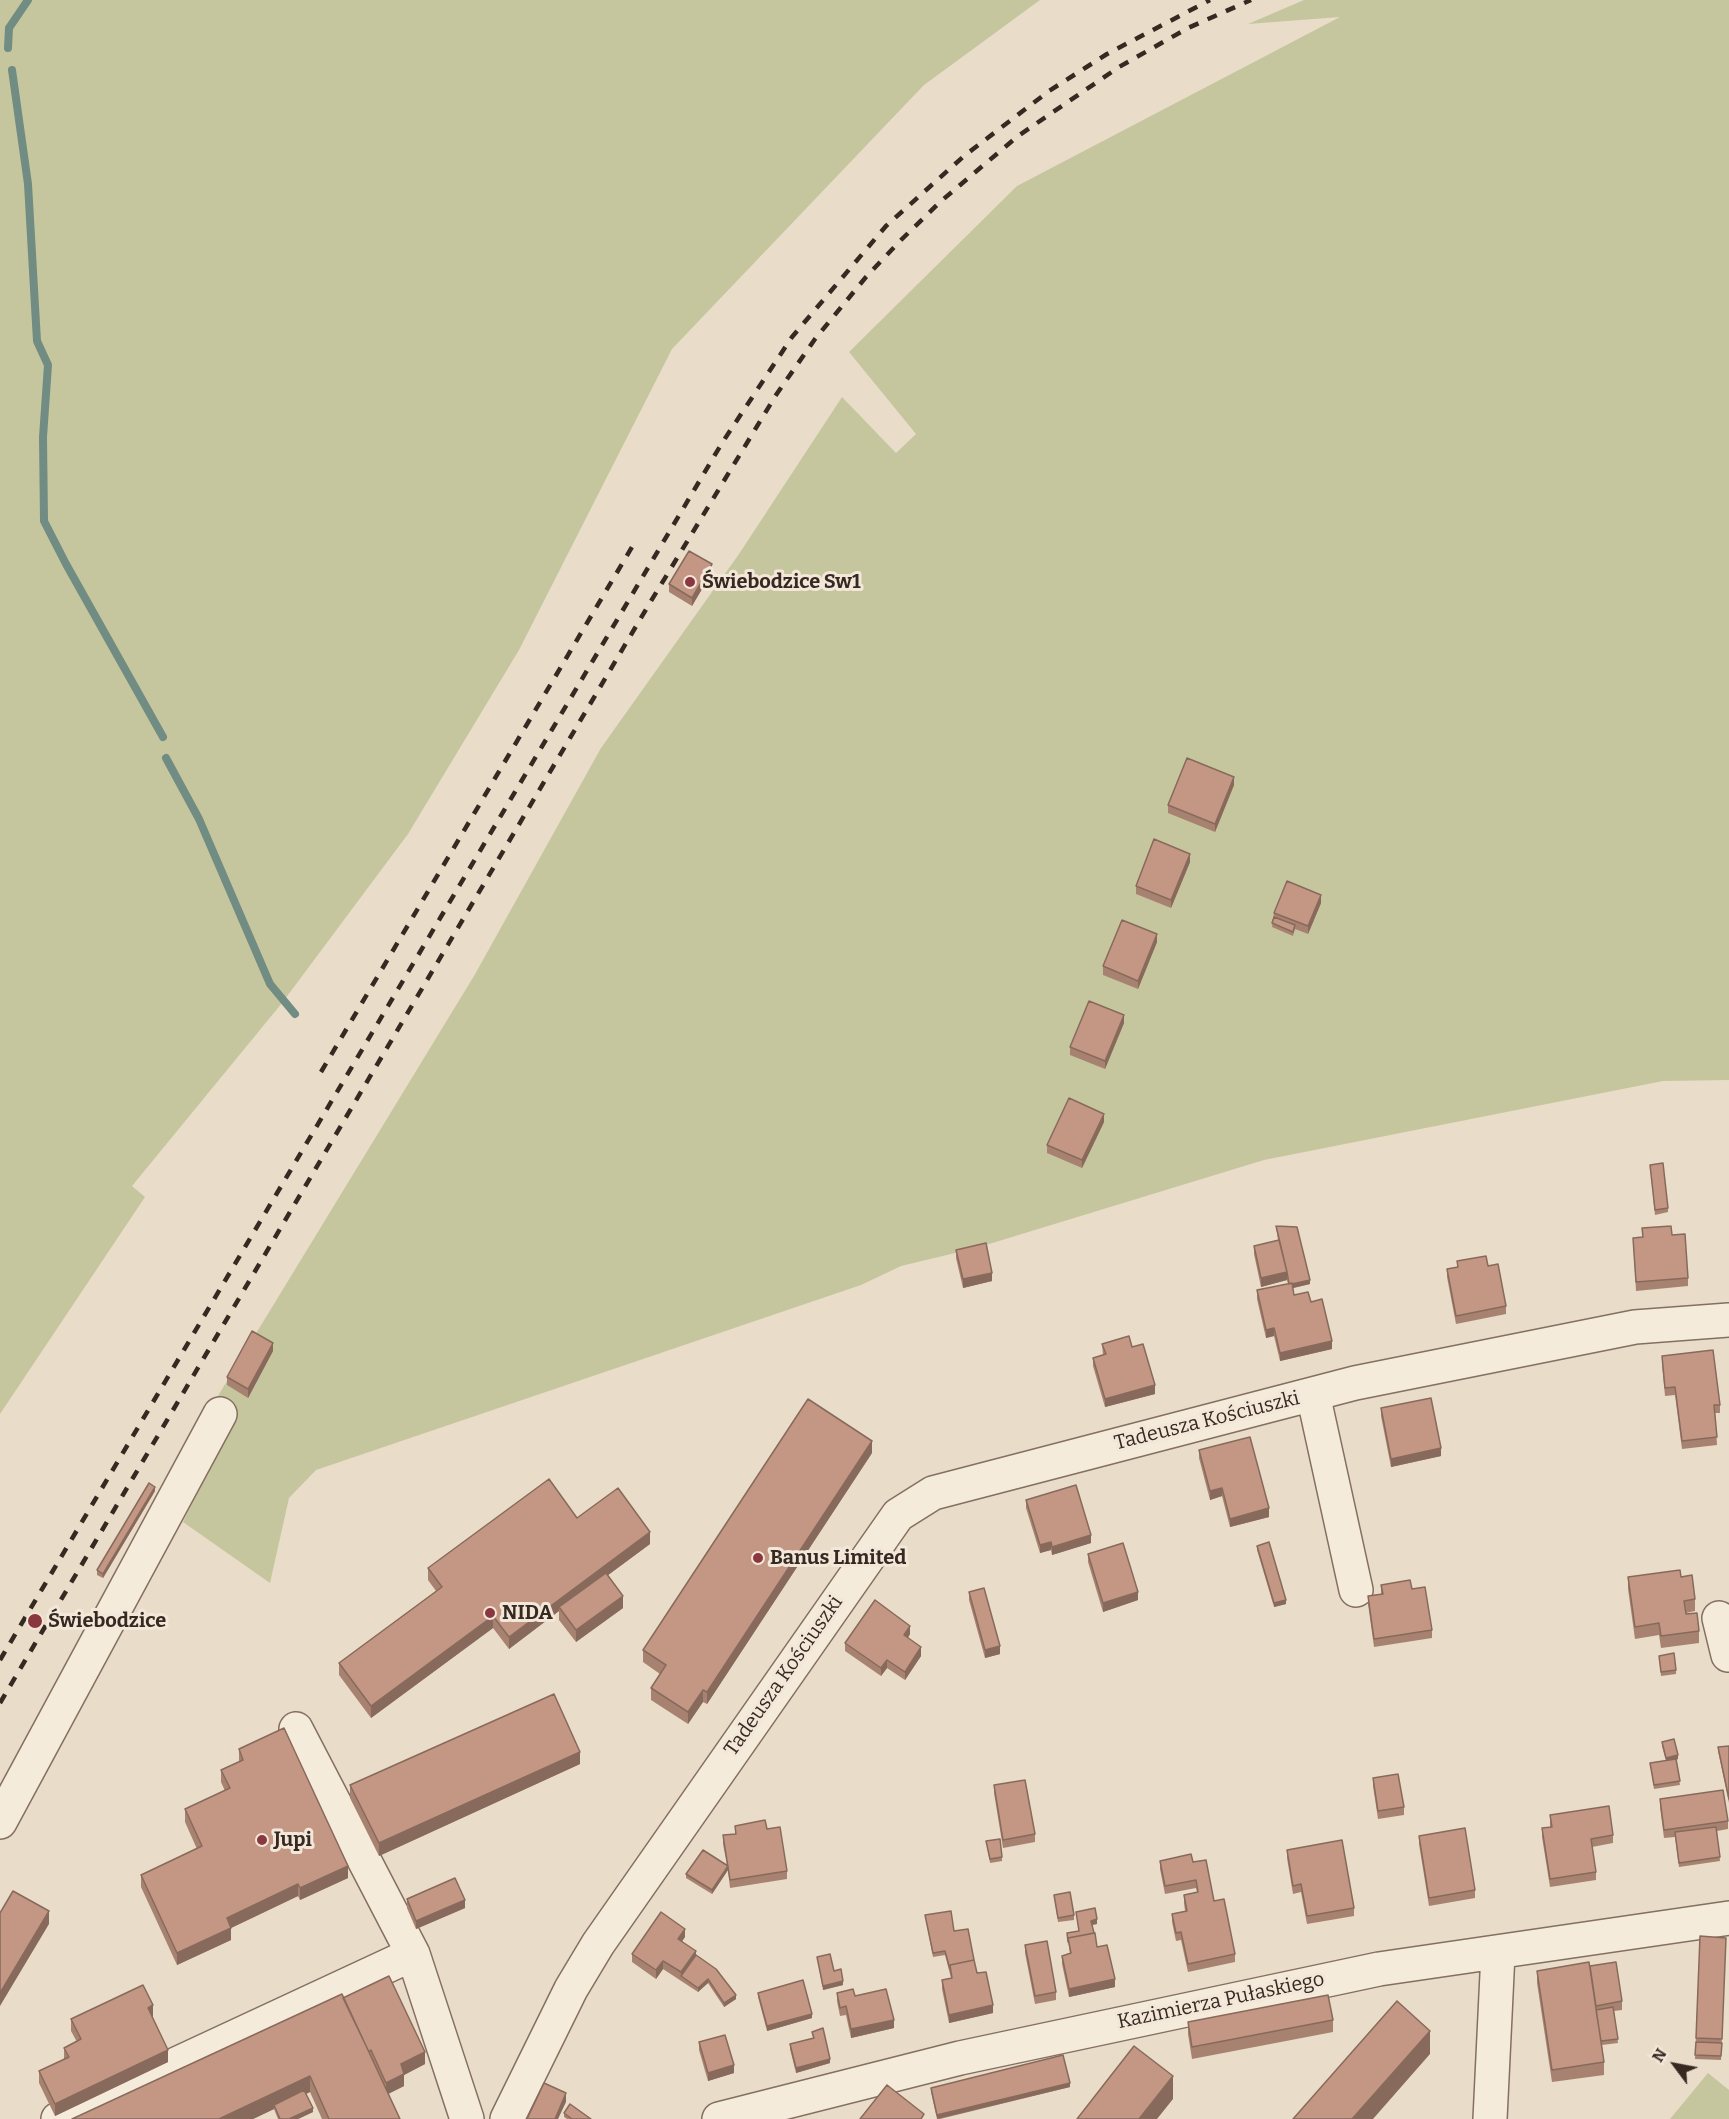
<!DOCTYPE html>
<meta charset="utf-8">
<style>
body{margin:0}
#map{position:relative;width:1729px;height:2119px;overflow:hidden;background:#e9dcc9;font-family:Bitter,serif}
canvas{display:block}
.north{position:absolute;left:1645px;top:2035px;width:60px;height:60px;-webkit-text-stroke:4px #f2e7d8;paint-order:stroke;rotate:302deg;font-size:16px;font-weight:700;line-height:24px;text-align:center;color:#362921}
.north::after{content:'';display:block;margin:auto;width:21px;height:27px;background:#362921;clip-path:polygon(50% 0,100% 100%,50% 72%,0 100%)}
</style>
<div id="map">
<canvas width="1729" height="2119"></canvas>
<div class="north">N</div>
</div>
<script>
const ctx = document.querySelector('canvas').getContext('2d');
ctx.lineJoin = 'round';
function fill(path, color) {
  ctx.fillStyle = color;
  ctx.fill(path, 'evenodd');
}
function toPath(rows) {
  const path = new Path2D();
  for (const r of rows) {
    path.moveTo(r[0], r[1]);
    for (let i = 2; i < r.length; i += 2) path.lineTo(r[i], r[i + 1]);
  }
  return path;
}
function stroke(path, color, width, dash) {
  ctx.strokeStyle = color;
  ctx.lineWidth = width;
  ctx.lineCap = dash ? 'butt' : 'round';
  ctx.setLineDash(dash || []);
  ctx.stroke(path);
}
function label(font, color, halo, rows, align = 'center') {
  ctx.font = font + ' Bitter,serif';
  ctx.lineWidth = 6;
  ctx.setLineDash([]);
  ctx.textBaseline = 'middle';
  ctx.strokeStyle = halo;
  ctx.fillStyle = color;
  for (const [text, x, y, turn = 0] of rows) {
    ctx.save();
    ctx.translate(x, y);
    ctx.rotate((+turn || 0) * Math.PI / 180);
    ctx.textAlign = isNaN(turn) ? turn : align;
    if (halo) ctx.strokeText(text, 0, 0);
    ctx.fillText(text, 0, 0);
    ctx.restore();
  }
}
fill(toPath([
 [0,0,1040,0,924,85,672,349,519,650,408,834,282,1003,132,1186,145,1197,0,1414],
 [1304,0,1729,0,1729,1080,1663,1081,1264,1160,976,1248,901,1266,861,1285,316,1470,289,1498,270,1583,183,1522,235,1415,213,1404,474,976,601,748,739,554,842,397,896,453,916,434,849,352,1017,186,1340,17,1248,24],
 [1708,2073,1729,2090,1729,2119,1670,2119]
]), '#c6c69e');
stroke(toPath([
 [8,48,9,28,28,0],
 [12,70,28,184,37,341,48,365,43,437,44,521,66,564,163,737],
 [166,758,199,819,270,984,295,1014]
]), '#718c82', 8);
const minor = toPath([
 [1313,1394,1356,1590],
 [1719,1618,1728,1655],
 [296,1729,413,1954],
 [0,1822,220,1414],
 [58,2119,413,1954,467,2119],
 [507,2119,571,1989,598,1944,898,1515,933,1493,1355,1383,1635,1327,1729,1320],
 [719,2119,960,2058,1379,1969,1729,1918],
 [1490,2119,1498,1953]
]);
stroke(minor, '#846f60', 36);
stroke(minor, '#f5ebdb', 33);
stroke(toPath([
 [321,1072,632,547],
 [0,1660,722,443,792,337,886,226,964,156,1049,91,1107,54,1210,0],
 [0,1703,648,606,776,395,815,339,866,277,901,240,940,202,1018,136,1119,67,1188,28,1251,0]
]), '#362921', 4.5, [10, 10]);
fill(toPath([
 [712,572,692,606,669,592,669,584],
 [1234,785,1215,832,1168,813,1168,805],
 [1190,862,1171,908,1136,894,1136,886],
 [1321,903,1308,934,1295,929,1293,936,1272,927,1274,913],
 [1157,942,1138,989,1103,975,1103,966],
 [1124,1023,1105,1069,1070,1055,1070,1047],
 [1104,1122,1082,1168,1047,1153,1047,1145],
 [1650,1165,1668,1208,1668,1212,1655,1215],
 [1276,1226,1310,1284,1293,1288,1294,1295,1311,1302,1332,1349,1280,1361,1274,1336,1266,1338,1257,1299,1257,1290,1288,1284,1287,1280,1261,1287,1254,1254,1254,1246,1278,1240],
 [1642,1228,1672,1235,1688,1278,1688,1286,1636,1291,1633,1238,1642,1238],
 [956,1250,992,1281,963,1288,956,1258],
 [1457,1261,1488,1266,1506,1306,1506,1314,1456,1324,1447,1277,1447,1269,1457,1267],
 [1102,1344,1132,1347,1155,1394,1105,1407,1093,1366,1093,1358,1103,1355],
 [273,1351,248,1398,227,1385,227,1377],
 [1662,1356,1720,1405,1720,1413,1715,1413,1717,1445,1682,1449,1675,1395,1665,1396,1662,1364],
 [1381,1408,1441,1456,1391,1467,1381,1416],
 [1199,1450,1269,1517,1230,1527,1222,1496,1210,1500,1199,1458],
 [872,1453,707,1704,703,1702,688,1724,651,1700,651,1688,660,1674,643,1662,643,1650],
 [155,1491,103,1578,97,1575,97,1570],
 [1026,1500,1091,1543,1052,1555,1051,1550,1040,1553,1026,1508],
 [577,1518,650,1544,608,1575,623,1608,576,1642,559,1620,559,1611,509,1649,493,1628,371,1718,339,1675,339,1663,436,1591,428,1580,428,1568],
 [1257,1546,1286,1604,1274,1607,1257,1550],
 [1088,1554,1138,1600,1103,1612,1088,1562],
 [1628,1577,1681,1577,1695,1599,1695,1611,1686,1613,1699,1631,1699,1643,1661,1648,1659,1635,1635,1639,1628,1589],
 [1381,1585,1412,1589,1432,1630,1432,1638,1374,1647,1368,1604,1368,1596,1381,1594],
 [969,1592,1000,1654,985,1658,969,1600],
 [910,1634,908,1638,921,1656,905,1680,887,1668,881,1676,845,1651,845,1643],
 [1659,1656,1676,1670,1676,1674,1661,1676],
 [1662,1742,1678,1759,1676,1760,1680,1785,1654,1789,1650,1763,1666,1761,1662,1746],
 [1729,1746,1729,1803,1718,1751,1718,1747],
 [239,1749,348,1878,300,1900,298,1896,231,1928,231,1940,177,1965,141,1887,141,1875,197,1849,185,1822,185,1809,225,1791,221,1782,221,1770,239,1762],
 [580,1764,379,1856,350,1798,350,1785],
 [1373,1778,1404,1807,1404,1815,1378,1819,1373,1786],
 [994,1785,1035,1834,1035,1842,1003,1848,994,1793],
 [1660,1799,1728,1821,1728,1829,1717,1831,1720,1861,1679,1867,1675,1837,1664,1838,1660,1807],
 [1550,1815,1613,1835,1613,1843,1592,1847,1596,1872,1596,1880,1550,1887,1542,1837,1542,1828,1550,1827],
 [735,1826,767,1829,787,1871,787,1879,730,1888,728,1870,712,1894,686,1878,686,1874,727,1865,723,1844,723,1835,735,1834],
 [1419,1836,1475,1890,1475,1898,1429,1906,1419,1844],
 [986,1841,1002,1857,1002,1861,990,1863],
 [1287,1850,1354,1908,1354,1916,1307,1924,1301,1892,1293,1894,1287,1858],
 [1160,1861,1193,1862,1214,1901,1235,1954,1235,1962,1188,1972,1181,1940,1176,1941,1172,1922,1172,1914,1185,1911,1184,1903,1184,1895,1197,1892,1196,1888,1165,1894,1160,1869],
 [1054,1895,1074,1915,1074,1920,1058,1922],
 [407,1899,465,1908,416,1929,407,1908],
 [1076,1912,1097,1924,1092,1925,1097,1947,1115,1987,1069,1997,1062,1964,1062,1956,1070,1954,1067,1933,1079,1931],
 [925,1915,954,1931,974,1960,977,1973,993,2013,949,2023,942,1989,942,1980,951,1978,945,1955,933,1957],
 [1700,1936,1726,1938,1721,2060,1695,2059],
 [685,1937,682,1941,736,1999,724,2007,708,1983,698,1992,663,1969,656,1979,632,1962,632,1954],
 [1025,1945,1056,1992,1056,2000,1035,2004,1025,1953],
 [817,1957,843,1985,823,1990],
 [1590,1966,1622,2001,1622,2010,1614,2011,1618,2043,1602,2045,1604,2062,1604,2075,1552,2082,1537,1983,1537,1971],
 [758,1993,812,2018,767,2031,758,1997],
 [837,1993,855,1996,894,2028,851,2038,846,2015,840,2016,837,2001],
 [343,1998,425,2064,404,2075,404,2086,388,2094,400,2119,322,2119,310,2092,306,2094,313,2112,298,2119,278,2119,274,2109,253,2119,72,2119],
 [153,2018,168,2062,55,2116,39,2083,39,2071,64,2060,64,2048,77,2042,71,2031,71,2019],
 [1333,2020,1333,2032,1192,2059,1188,2034,1188,2022],
 [812,2032,830,2063,796,2073,790,2049,790,2044,813,2038],
 [699,2042,734,2073,708,2081,699,2050],
 [1070,2087,940,2119,937,2119,931,2092,931,2088],
 [564,2113,591,2119,567,2119,564,2117]
]), '#a88271');
fill(toPath([
 [712,564,712,572,692,606,692,598],
 [1234,777,1234,785,1215,832,1215,824],
 [1190,854,1190,862,1171,908,1171,900],
 [1321,895,1321,903,1308,934,1308,926],
 [1157,934,1157,942,1138,989,1138,981],
 [1124,1015,1124,1023,1105,1069,1105,1061],
 [1104,1114,1104,1122,1082,1168,1082,1160],
 [1287,1272,1287,1280,1261,1287,1261,1278],
 [992,1273,992,1281,963,1288,963,1279],
 [1310,1280,1310,1284,1289,1289,1289,1285],
 [1274,1328,1274,1336,1266,1338,1266,1330],
 [1332,1341,1332,1349,1280,1361,1280,1353],
 [273,1343,273,1351,248,1398,248,1389],
 [1155,1385,1155,1394,1105,1407,1105,1399],
 [872,1441,872,1453,707,1704,707,1692],
 [1441,1448,1441,1456,1391,1467,1391,1459],
 [155,1487,155,1491,103,1578,103,1574],
 [1222,1488,1222,1496,1210,1500,1210,1491],
 [1269,1508,1269,1517,1230,1527,1230,1519],
 [650,1532,650,1544,561,1610,559,1607,559,1611,509,1649,509,1637],
 [1091,1535,1091,1543,1052,1555,1052,1547],
 [1051,1542,1051,1550,1040,1553,1040,1545],
 [1138,1592,1138,1600,1103,1612,1103,1603],
 [623,1596,623,1608,576,1642,576,1630],
 [1286,1600,1286,1604,1274,1607,1274,1603],
 [493,1616,493,1628,371,1718,371,1706],
 [910,1626,910,1634,904,1643,904,1635],
 [1000,1646,1000,1654,985,1658,985,1650],
 [921,1647,921,1656,905,1680,905,1672],
 [887,1660,887,1668,881,1676,881,1668],
 [703,1690,703,1702,688,1724,688,1712],
 [580,1752,580,1764,379,1856,379,1843],
 [1678,1755,1678,1759,1666,1762,1666,1758],
 [348,1866,348,1878,300,1900,300,1888],
 [728,1866,728,1870,712,1894,712,1890],
 [298,1884,298,1896,231,1928,231,1940,177,1965,177,1953,227,1918],
 [465,1900,465,1908,416,1929,416,1921],
 [49,1911,49,1924,0,2006,0,1993],
 [1097,1919,1097,1924,1091,1925,1091,1921],
 [685,1929,685,1937,678,1947,678,1939],
 [696,1951,696,1959,681,1976,681,1972],
 [663,1961,663,1969,656,1979,656,1970],
 [708,1979,708,1983,698,1992,698,1988],
 [1115,1979,1115,1987,1069,1997,1069,1989],
 [843,1981,843,1985,823,1990,823,1986],
 [736,1995,736,1999,724,2007,724,2003],
 [153,2005,153,2018,148,2008],
 [993,2005,993,2013,949,2023,949,2015],
 [812,2014,812,2018,767,2031,767,2026],
 [894,2020,894,2028,851,2038,851,2029],
 [1430,2031,1430,2054,1373,2119,1352,2119],
 [168,2050,168,2062,55,2116,55,2104],
 [425,2052,425,2064,404,2075,404,2086,386,2095,386,2083,401,2064],
 [830,2059,830,2063,796,2073,796,2068],
 [734,2065,734,2073,708,2081,708,2073],
 [310,2076,310,2092,275,2108,274,2105,274,2109,253,2119,219,2119],
 [1173,2076,1173,2099,1157,2119,1139,2119],
 [1070,2083,1070,2087,937,2119,937,2115],
 [566,2093,566,2102,558,2119,555,2119],
 [313,2108,313,2112,298,2119,289,2119]
]), '#886a5c');
const building = toPath([
 [689,551,712,564,692,598,669,584,689,551],
 [1187,758,1234,777,1215,824,1168,805,1187,758],
 [1154,839,1190,854,1171,900,1136,886,1154,839],
 [1287,881,1321,895,1308,926,1274,913,1287,881],
 [1274,917,1295,925,1293,932,1272,923,1274,917],
 [1122,920,1157,934,1138,981,1103,966,1122,920],
 [1089,1001,1124,1015,1105,1061,1070,1047,1089,1001],
 [1069,1098,1104,1114,1082,1160,1047,1145,1069,1098],
 [1663,1163,1668,1208,1655,1210,1650,1165,1663,1163],
 [1276,1226,1297,1227,1310,1280,1292,1284,1292,1283,1289,1284,1287,1272,1276,1226],
 [1671,1226,1672,1235,1685,1234,1688,1278,1636,1282,1633,1238,1643,1237,1642,1228,1671,1226],
 [1279,1240,1287,1272,1261,1278,1254,1246,1279,1240],
 [986,1243,992,1273,963,1279,956,1250,986,1243],
 [1486,1256,1488,1266,1498,1264,1506,1306,1456,1316,1447,1269,1458,1267,1457,1261,1486,1256],
 [1292,1283,1294,1295,1308,1292,1311,1302,1322,1299,1332,1341,1280,1353,1274,1328,1266,1330,1257,1290,1292,1283],
 [252,1331,273,1343,248,1389,227,1377,252,1331],
 [1129,1336,1132,1347,1143,1344,1155,1385,1105,1399,1093,1358,1106,1354,1102,1344,1129,1336],
 [1713,1350,1720,1405,1714,1405,1717,1437,1682,1441,1675,1387,1665,1388,1662,1356,1713,1350],
 [1431,1398,1441,1448,1391,1459,1381,1408,1431,1398],
 [808,1399,872,1441,707,1692,703,1690,688,1712,651,1688,666,1665,643,1650,808,1399],
 [1250,1437,1269,1508,1230,1519,1222,1488,1210,1491,1199,1450,1250,1437],
 [549,1479,577,1518,618,1488,650,1532,509,1637,493,1616,371,1706,339,1663,442,1587,428,1568,549,1479],
 [149,1483,155,1487,103,1574,97,1570,149,1483],
 [1076,1485,1091,1535,1052,1547,1051,1542,1040,1545,1026,1500,1076,1485],
 [1269,1542,1286,1600,1274,1603,1257,1546,1269,1542],
 [1123,1543,1138,1592,1103,1603,1088,1554,1123,1543],
 [1680,1570,1681,1577,1692,1575,1695,1599,1684,1601,1686,1614,1697,1613,1699,1631,1661,1636,1659,1623,1635,1627,1628,1577,1680,1570],
 [606,1573,623,1596,576,1630,559,1607,606,1573],
 [1410,1580,1412,1589,1425,1587,1432,1630,1374,1639,1368,1596,1383,1594,1381,1585,1410,1580],
 [984,1588,1000,1646,985,1650,969,1592,984,1588],
 [875,1600,910,1626,904,1635,921,1647,905,1672,887,1660,881,1668,845,1643,875,1600],
 [1674,1653,1676,1670,1661,1672,1659,1656,1674,1653],
 [554,1694,580,1752,379,1843,350,1785,554,1694],
 [284,1728,348,1866,300,1888,298,1884,227,1918,231,1928,177,1953,141,1875,202,1846,185,1809,230,1788,221,1770,243,1760,239,1749,284,1728],
 [1674,1739,1678,1755,1666,1758,1662,1742,1674,1739],
 [1729,1746,1729,1799,1718,1747,1729,1746],
 [1676,1759,1680,1781,1654,1785,1650,1763,1676,1759],
 [1398,1774,1404,1807,1378,1811,1373,1778,1398,1774],
 [1025,1780,1035,1834,1003,1840,994,1785,1025,1780],
 [1723,1790,1728,1821,1664,1830,1660,1799,1723,1790],
 [1609,1806,1613,1835,1591,1839,1596,1872,1550,1879,1542,1828,1552,1827,1550,1815,1609,1806],
 [765,1820,767,1829,780,1827,787,1871,730,1880,723,1835,736,1834,735,1826,765,1820],
 [1716,1827,1720,1857,1679,1863,1675,1832,1716,1827],
 [1465,1828,1475,1890,1429,1898,1419,1836,1465,1828],
 [1000,1839,1002,1857,990,1859,986,1841,1000,1839],
 [1342,1840,1354,1908,1307,1916,1301,1884,1293,1886,1287,1850,1342,1840],
 [703,1850,728,1866,712,1890,686,1874,703,1850],
 [1191,1854,1193,1862,1206,1860,1214,1901,1224,1899,1235,1954,1188,1964,1181,1932,1176,1933,1172,1914,1187,1911,1184,1895,1198,1892,1196,1880,1165,1886,1160,1861,1191,1854],
 [455,1878,465,1900,416,1921,407,1899,455,1878],
 [13,1891,49,1911,0,1993,0,1913,13,1891],
 [1070,1892,1074,1915,1058,1918,1054,1895,1070,1892],
 [1095,1908,1097,1919,1091,1921,1094,1933,1068,1938,1068,1942,1067,1933,1079,1931,1076,1912,1095,1908],
 [951,1911,954,1931,968,1929,974,1960,950,1965,950,1969,945,1951,933,1953,925,1915,951,1911],
 [661,1912,685,1929,678,1939,696,1951,681,1972,663,1961,656,1970,632,1954,661,1912],
 [1095,1933,1097,1947,1107,1945,1115,1979,1069,1989,1062,1956,1071,1953,1068,1938,1095,1933],
 [1700,1936,1726,1938,1722,2039,1696,2038,1700,1936],
 [1047,1941,1056,1992,1035,1996,1025,1945,1047,1941],
 [830,1954,834,1971,841,1969,843,1981,823,1986,817,1957,830,1954],
 [696,1955,716,1969,736,1995,724,2003,708,1979,698,1988,681,1976,696,1955],
 [974,1960,977,1973,986,1972,993,2005,949,2015,942,1980,952,1978,950,1965,974,1960],
 [1589,1962,1604,2062,1552,2070,1537,1971,1589,1962],
 [1616,1962,1622,2001,1596,2006,1590,1966,1616,1962],
 [389,1976,425,2052,401,2064,404,2074,386,2083,371,2050,369,2052,343,1998,389,1976],
 [803,1980,812,2014,767,2026,758,1993,803,1980],
 [143,1985,153,2005,148,2008,168,2050,55,2104,39,2071,69,2057,64,2048,81,2039,71,2019,143,1985],
 [853,1989,855,1996,886,1989,894,2020,851,2029,846,2006,840,2008,837,1993,853,1989],
 [342,1994,400,2119,329,2119,310,2076,219,2119,72,2119,342,1994],
 [1328,1995,1333,2020,1192,2047,1188,2022,1328,1995],
 [1397,2001,1430,2031,1352,2119,1293,2119,1397,2001],
 [1613,2007,1618,2039,1601,2041,1596,2010,1613,2007],
 [823,2028,830,2059,796,2068,790,2044,814,2038,812,2032,823,2028],
 [725,2035,734,2065,708,2073,699,2042,725,2035],
 [1696,2042,1722,2043,1721,2056,1695,2055,1696,2042],
 [1134,2046,1173,2076,1139,2119,1077,2119,1134,2046],
 [1063,2055,1070,2083,937,2115,931,2088,1063,2055],
 [544,2083,566,2093,555,2119,527,2119,544,2083],
 [887,2085,924,2114,921,2119,860,2119,887,2085],
 [304,2090,313,2108,289,2119,280,2119,274,2105,304,2090],
 [570,2104,591,2119,572,2119,564,2113,570,2104]
]);
fill(building, '#c39783');
stroke(building, '#886a5c', 1.5);
for (const [x, y, r, color] of [
 [690,582,6,"#8b3740"],
 [758,1558,6,"#8b3740"],
 [490,1613,6,"#8b3740"],
 [35,1621,8,"#8b3740"],
 [262,1840,6,"#8b3740"]
]) {
  const dot = new Path2D();
  dot.arc(x, y, r, 0, 2 * Math.PI);
  ctx.fillStyle = color;
  ctx.fill(dot);
  stroke(dot, '#f2e7d8', 2);
}
label('bold 20px', '#362921', '#f2e7d8', [
 ["Świebodzice Sw1",702,582],
 ["Banus Limited",770,1558],
 ["NIDA",502,1613],
 ["Świebodzice",48,1621],
 ["Jupi",274,1840]
], 'left');
label('20px', '#362921', '#f2e7d8', [
 ["Tadeusza Kościuszki",1207,1421,-14],
 ["Tadeusza Kościuszki",784,1676,-55],
 ["Kazimierza Pułaskiego",1221,2001,-12]
]);
</script>
